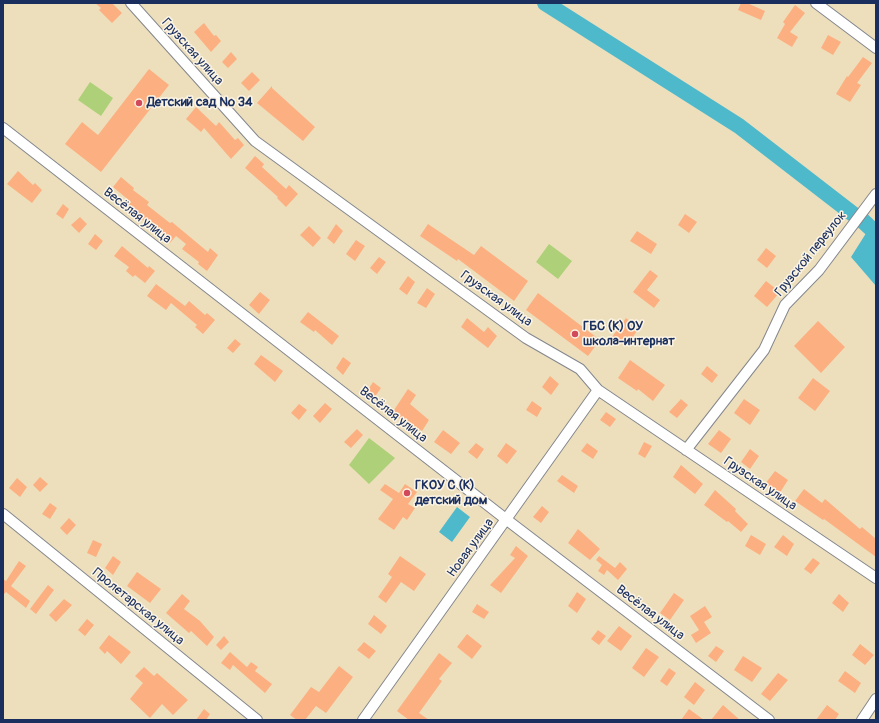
<!DOCTYPE html>
<meta charset="utf-8">
<style>
body{margin:0}
#map{position:relative;width:879px;height:723px;overflow:hidden;background:#eddfbc;font-family:Pangolin,sans-serif}
canvas{display:block}
.frame{position:absolute;inset:0;border:4px solid #1b2f5e;pointer-events:none}
</style>
<div id="map">
<canvas width="879" height="723"></canvas>
<div class="frame"></div>
</div>
<script>
const ctx = document.querySelector('canvas').getContext('2d');
ctx.lineJoin = 'round';
function fill(path, color) {
  ctx.fillStyle = color;
  ctx.fill(path, 'evenodd');
}
function toPath(rows) {
  const path = new Path2D();
  for (const r of rows) {
    path.moveTo(r[0], r[1]);
    for (let i = 2; i < r.length; i += 2) path.lineTo(r[i], r[i + 1]);
  }
  return path;
}
function stroke(path, color, width, dash) {
  ctx.strokeStyle = color;
  ctx.lineWidth = width;
  ctx.lineCap = dash ? 'butt' : 'round';
  ctx.setLineDash(dash || []);
  ctx.stroke(path);
}
function label(font, color, halo, rows, align = 'center') {
  ctx.font = font + ' Pangolin,sans-serif';
  ctx.lineWidth = 3;
  ctx.setLineDash([]);
  ctx.textBaseline = 'middle';
  ctx.strokeStyle = halo;
  ctx.fillStyle = color;
  for (const [text, x, y, turn = 0] of rows) {
    ctx.save();
    ctx.translate(x, y);
    ctx.rotate((+turn || 0) * Math.PI / 180);
    ctx.textAlign = isNaN(turn) ? turn : align;
    if (halo) ctx.strokeText(text, 0, 0);
    ctx.fillText(text, 0, 0);
    ctx.restore();
  }
}
fill(toPath([
 [90,82,113,98,101,116,78,100],
 [549,244,572,261,558,279,536,262],
 [369,438,395,458,369,484,349,465]
]), '#aed078');
fill(toPath([
 [876,222,876,286,851,257,870,227],
 [457,507,470,517,452,542,439,532]
]), '#4fb9cc');
stroke(toPath([
 [545,3,739,126,853,214],
 [863,221,876,233]
]), '#4fb9cc', 16);
fill(toPath([
 [95,3,112,3,122,13,112,23,99,10,101,8],
 [741,3,747,3,765,11,761,20,738,10],
 [795,5,805,13,790,32,798,37,792,47,777,38,785,24,783,22],
 [204,23,214,36,216,35,221,41,211,52,194,32],
 [828,35,841,42,833,55,821,48],
 [231,52,237,59,228,68,222,62],
 [863,57,872,63,857,83,861,85,850,102,836,94,847,76,848,77],
 [149,69,169,85,101,172,65,144,82,122,98,135],
 [252,72,260,80,249,91,241,83],
 [272,86,272,88,315,127,303,141,257,103],
 [196,107,216,126,219,122,235,140,238,138,244,145,231,159,204,128,201,132,186,119],
 [255,156,264,164,262,167,286,189,289,185,298,194,286,207,277,198,278,197,245,168],
 [18,171,33,185,35,183,42,190,32,203,7,184],
 [121,177,134,188,133,190,149,202,147,205,170,223,172,222,208,252,210,248,218,255,207,271,198,264,199,262,182,249,186,244,176,236,170,243,127,207,131,202,113,187],
 [63,204,69,209,63,219,56,214],
 [685,214,697,222,689,233,678,225],
 [80,217,87,224,79,233,71,225],
 [336,224,343,231,334,244,327,238],
 [428,224,474,255,481,246,528,281,514,301,458,259,457,261,420,236],
 [309,226,321,238,313,247,300,235],
 [637,231,657,244,651,254,630,241],
 [95,234,103,241,96,250,88,244],
 [356,240,365,246,355,261,346,254],
 [122,246,148,268,149,266,155,271,145,283,135,275,133,277,126,271,129,267,114,256],
 [766,248,776,256,767,268,757,260],
 [379,257,386,262,377,274,370,268],
 [650,270,658,276,647,290,660,300,654,308,633,292],
 [408,276,415,282,407,295,399,289],
 [766,281,780,292,767,307,754,296],
 [156,284,185,306,189,301,205,315,207,313,215,320,203,334,195,327,197,325,171,303,166,310,147,296],
 [427,288,435,294,426,308,417,303],
 [260,292,270,300,259,314,249,305],
 [538,293,600,340,588,356,526,310],
 [308,312,339,336,332,345,315,330,314,332,300,322],
 [467,318,484,332,488,327,497,336,488,348,461,327],
 [626,318,639,328,626,347,612,337],
 [818,321,845,347,821,373,794,346],
 [235,339,241,344,233,353,227,348],
 [261,355,283,371,275,382,254,364],
 [343,357,351,363,343,375,336,368],
 [630,360,665,385,653,401,638,389,637,391,618,378],
 [707,366,718,375,712,383,701,374],
 [550,376,559,384,551,395,542,387],
 [813,378,830,391,815,411,798,398],
 [373,382,381,388,374,398,366,393],
 [408,389,416,395,410,404,429,420,422,431,401,417,400,419,392,413],
 [681,399,688,405,677,418,669,412],
 [744,399,760,410,750,425,734,413],
 [532,401,542,408,537,417,526,410],
 [325,403,332,409,320,423,313,416],
 [299,404,307,410,299,420,291,413],
 [606,412,616,419,610,427,600,420],
 [357,429,363,435,351,448,344,442],
 [443,430,460,443,451,454,434,442],
 [719,430,731,439,721,453,708,444],
 [644,442,652,446,645,458,638,454],
 [476,443,484,449,477,459,468,452],
 [506,443,517,451,507,464,497,456],
 [587,443,598,451,593,459,581,451],
 [750,449,759,456,750,469,741,462],
 [681,465,703,484,695,494,673,477],
 [775,471,788,480,779,494,765,484],
 [562,475,578,486,574,493,557,481],
 [40,477,48,484,40,492,33,485],
 [17,478,27,487,20,497,9,488],
 [385,484,399,493,405,484,417,492,408,504,415,508,407,520,403,517,394,530,378,519,393,499,380,490],
 [804,489,822,503,825,499,860,529,862,527,876,539,876,557,824,519,823,520,795,501],
 [715,490,736,509,735,511,748,524,741,532,728,521,727,522,704,505],
 [50,503,57,508,50,519,42,514],
 [542,506,549,512,541,523,533,517],
 [69,518,76,525,67,535,60,528],
 [578,529,600,549,590,560,568,543],
 [751,535,766,544,760,555,745,546],
 [783,535,794,544,787,556,774,547],
 [93,540,102,544,96,557,87,553],
 [516,546,528,556,501,593,490,585,515,558,510,555],
 [113,556,121,562,113,575,105,568],
 [400,556,426,574,414,591,401,582,386,603,378,597,392,577,388,574],
 [599,556,615,568,620,562,627,569,618,580,607,570,604,575,598,571,602,565,596,560],
 [813,558,820,563,811,574,804,569],
 [19,561,26,566,11,586,30,601,26,608,6,592,3,595,3,579,6,581],
 [137,572,161,589,150,603,127,586],
 [48,585,54,590,36,614,30,609],
 [577,592,586,599,577,613,568,606],
 [674,593,684,600,670,620,660,613],
 [182,594,190,601,184,609,200,621,214,637,207,646,191,631,189,633,166,613],
 [839,594,849,603,843,612,832,603],
 [64,599,72,605,56,622,49,615],
 [477,604,489,612,484,619,472,612],
 [705,606,712,617,704,622,711,633,696,643,691,635,699,630,690,616],
 [374,615,387,626,381,634,368,624],
 [87,619,94,625,85,636,78,630],
 [619,626,632,636,621,651,607,641],
 [598,630,606,636,599,645,591,639],
 [467,634,482,646,472,659,457,647],
 [109,635,131,652,121,664,107,651,105,654,99,648],
 [224,636,229,642,221,650,216,645],
 [364,642,376,651,369,659,357,650],
 [860,644,874,655,865,665,852,655],
 [716,646,724,651,716,662,708,656],
 [646,648,659,657,644,677,632,668],
 [230,652,247,667,251,662,258,667,255,671,272,684,265,693,233,665,230,670,221,663],
 [439,653,452,663,439,679,442,681,419,713,429,720,409,720,397,711],
 [743,656,762,668,752,682,734,670],
 [339,666,353,677,326,713,316,706,305,720,297,720,290,715,311,687,319,692],
 [144,667,154,676,157,673,188,700,173,715,162,704,150,718,130,699,143,683,135,676],
 [669,668,676,673,667,686,660,681],
 [845,671,861,683,855,693,838,681],
 [778,673,788,680,770,701,761,694],
 [695,682,705,690,694,705,684,697],
 [723,705,740,720,711,720],
 [827,705,839,714,835,720,816,720],
 [204,709,210,714,206,720,196,720],
 [689,709,704,720,681,720]
]), '#fcb081');
const street = toPath([
 [131,3,255,141,526,338,580,369,598,390,876,578],
 [816,3,876,48],
 [3,128,507,520,769,720],
 [686,450,764,350,785,305,819,270,876,194],
 [3,514,257,720],
 [363,720,598,390],
 [862,720,876,699]
]);
stroke(street, '#84878d', 12);
stroke(street, '#fff', 10);
for (const [x, y, r, color] of [
 [139,103,4,"#d1495b"],
 [575,334,4,"#d1495b"],
 [407,493,4,"#d1495b"]
]) {
  const dot = new Path2D();
  dot.arc(x, y, r, 0, 2 * Math.PI);
  ctx.fillStyle = color;
  ctx.fill(dot);
  stroke(dot, '#fcf5e5', 1.5);
}
label('13px', '#1b2f5e', '#fcf5e5', [
 ["Грузская улица",192,52,48],
 ["Весёлая улица",137,216,38],
 ["Грузской переулок",811,254,-51],
 ["Грузская улица",496,299,36],
 ["Весёлая улица",393,415,38],
 ["Грузская улица",760,484,34],
 ["Новая улица",471,548,-54],
 ["Пролетарская улица",138,607,39],
 ["Весёлая улица",650,613,37]
]);
label('bold 13px', '#1b2f5e', '#fcf5e5', [
 ["Детский сад № 34",147,103],
 ["ГБС (К) ОУ",583,327],
 ["школа-интернат",583,342],
 ["ГКОУ С (К)",415,486],
 ["детский дом",415,501]
], 'left');
</script>
